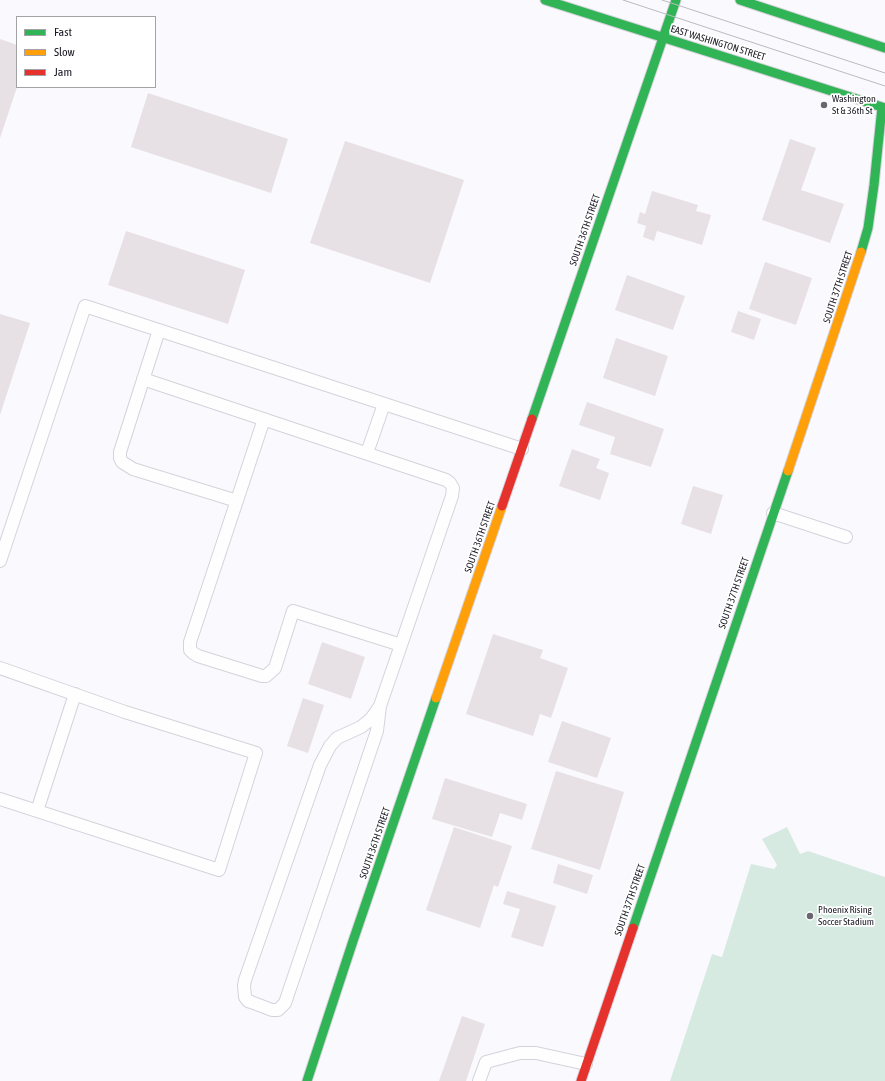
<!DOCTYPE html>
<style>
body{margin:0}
#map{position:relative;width:885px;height:1081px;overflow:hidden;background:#faf9fe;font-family:"Asap Condensed",sans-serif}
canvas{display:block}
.legend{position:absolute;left:16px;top:16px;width:140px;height:72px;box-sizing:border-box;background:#fff;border:1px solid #a3a3a7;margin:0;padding:5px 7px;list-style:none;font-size:12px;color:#1a1823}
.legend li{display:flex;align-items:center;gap:8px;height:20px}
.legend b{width:20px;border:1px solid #a3a3a7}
</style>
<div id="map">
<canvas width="885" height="1081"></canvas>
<ul class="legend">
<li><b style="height:5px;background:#30b455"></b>Fast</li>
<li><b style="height:5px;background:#ff9f0a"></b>Slow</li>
<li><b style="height:5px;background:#e5322d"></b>Jam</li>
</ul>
</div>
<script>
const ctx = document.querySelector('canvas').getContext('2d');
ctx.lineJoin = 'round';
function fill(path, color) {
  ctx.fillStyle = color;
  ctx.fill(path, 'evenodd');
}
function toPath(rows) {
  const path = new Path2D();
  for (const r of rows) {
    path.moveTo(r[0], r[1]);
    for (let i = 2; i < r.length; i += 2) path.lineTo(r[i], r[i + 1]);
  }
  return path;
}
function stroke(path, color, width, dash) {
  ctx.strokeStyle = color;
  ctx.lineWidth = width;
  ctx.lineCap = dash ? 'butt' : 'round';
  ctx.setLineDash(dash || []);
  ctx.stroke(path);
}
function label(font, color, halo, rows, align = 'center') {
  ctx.font = font + ' "Asap Condensed",sans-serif';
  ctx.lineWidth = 3.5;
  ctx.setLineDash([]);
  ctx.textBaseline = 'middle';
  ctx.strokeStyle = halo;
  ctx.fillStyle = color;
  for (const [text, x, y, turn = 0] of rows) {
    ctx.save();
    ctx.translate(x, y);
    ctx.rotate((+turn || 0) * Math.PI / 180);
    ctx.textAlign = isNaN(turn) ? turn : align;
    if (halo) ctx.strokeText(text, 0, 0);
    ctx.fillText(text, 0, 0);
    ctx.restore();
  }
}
fill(toPath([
 [787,827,800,854,808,851,885,877,885,1081,670,1081,712,954,722,957,751,864,774,869,777,865,762,839]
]), '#d7eae2');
fill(toPath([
 [0,39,17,45,17,87,0,138],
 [148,93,288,139,271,193,131,147],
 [790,139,816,148,801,190,844,204,830,243,762,220],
 [345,141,464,180,430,283,310,243],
 [652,191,698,205,696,211,711,215,702,245,657,231,654,241,643,237,646,226,637,223,640,212,645,214],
 [126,231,245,270,228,324,108,285],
 [765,262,812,278,796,325,749,309],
 [627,275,685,296,673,330,615,310],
 [738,311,761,319,754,340,731,332],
 [0,314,30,323,0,415],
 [616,338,668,356,655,396,603,378],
 [587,402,664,429,651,467,610,454,615,437,579,425],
 [572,449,600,459,596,468,609,473,600,500,559,486],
 [693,486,723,495,711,534,681,524],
 [493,634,543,650,540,658,568,668,551,718,540,714,533,736,466,714],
 [322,642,365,657,351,699,308,684],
 [303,698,324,705,308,753,287,746],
 [562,721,611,738,597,778,548,762],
 [556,771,624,792,600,870,531,849],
 [445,778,527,804,522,820,500,813,492,837,432,819],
 [454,827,512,846,498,887,494,885,480,928,426,910],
 [558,864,593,875,587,894,553,883],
 [507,891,556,906,543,947,511,937,520,909,503,904],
 [462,1016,485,1024,466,1081,439,1081]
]), '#e7e1e6');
const lane = toPath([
 [159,330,120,452,120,458,122,462,133,469,237,501],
 [143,379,446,480,450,483,453,488,452,496,401,645],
 [264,419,190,642,190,650,193,653,198,656,262,676,266,676,275,668,293,611,401,645,380,706,371,719,361,727,337,738,330,746,320,765,245,980,244,986,245,997,248,1001,251,1002,272,1010,278,1010,285,1003,377,731,380,706],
 [367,453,384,404],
 [773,513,846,537],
 [0,561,85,306,522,449],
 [0,668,125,712,256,753,219,870,0,799],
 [37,811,75,694],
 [479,1081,486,1062,520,1053,536,1053,586,1064]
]);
const fast = toPath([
 [545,0,885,108],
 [740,0,885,48],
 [861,252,868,228,874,185,882,107],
 [532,419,676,0],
 [633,928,788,471],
 [307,1081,353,941,436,698]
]);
const slow = toPath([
 [788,471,861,252],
 [436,698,502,506]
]);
const jam = toPath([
 [502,506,532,419],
 [581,1081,633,928]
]);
stroke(lane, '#d4d3db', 14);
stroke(fast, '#d4d3db', 11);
stroke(slow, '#d4d3db', 11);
stroke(jam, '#d4d3db', 11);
stroke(lane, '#fefeff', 12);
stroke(fast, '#30b455', 9);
stroke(slow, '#ff9f0a', 9);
stroke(jam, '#e5322d', 9);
stroke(toPath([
 [623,0,885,86],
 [662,0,885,73]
]), '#bbbbbd', 1);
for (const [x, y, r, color] of [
 [824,105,4,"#686770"],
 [810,916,4,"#686770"]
]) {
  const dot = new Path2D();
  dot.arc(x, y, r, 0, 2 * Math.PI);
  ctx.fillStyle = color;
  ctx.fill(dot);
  stroke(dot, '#fff', 1.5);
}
label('10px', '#1a1823', '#fff', [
 ["EAST WASHINGTON STREET",718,43,17],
 ["SOUTH 36TH STREET",585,230,-71],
 ["SOUTH 37TH STREET",838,287,-72],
 ["SOUTH 36TH STREET",480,537,-71],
 ["SOUTH 37TH STREET",734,593,-71],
 ["SOUTH 36TH STREET",375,843,-71],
 ["SOUTH 37TH STREET",630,900,-71]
]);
label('10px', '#1a1823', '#fff', [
 ["Washington",832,99],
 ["St & 36th St",832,111],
 ["Phoenix Rising",818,910],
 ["Soccer Stadium",818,922]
], 'left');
</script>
